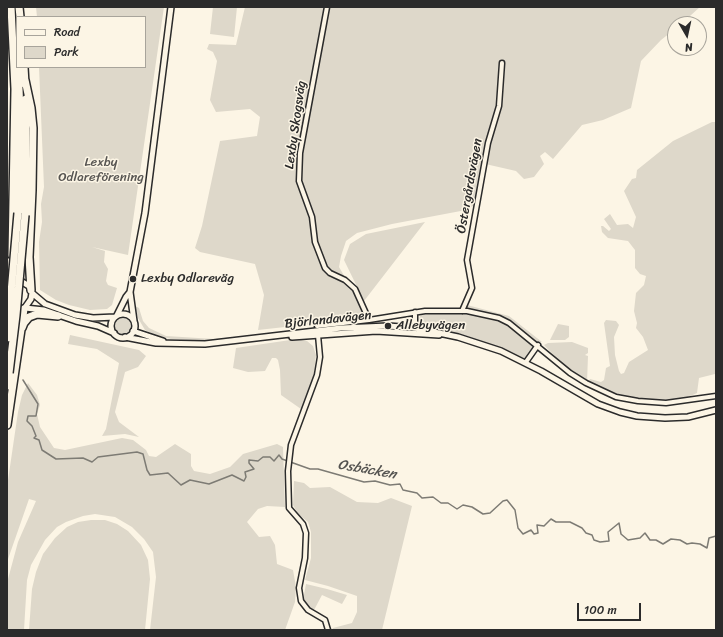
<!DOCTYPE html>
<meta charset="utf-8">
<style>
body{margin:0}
#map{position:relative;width:723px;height:637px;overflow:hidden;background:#fcf5e5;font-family:Sriracha,sans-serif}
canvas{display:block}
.frame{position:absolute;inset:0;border:8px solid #2b2b2b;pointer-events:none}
.legend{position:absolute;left:16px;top:16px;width:130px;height:52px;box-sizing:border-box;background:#fcf5e5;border:1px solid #a8a49b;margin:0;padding:5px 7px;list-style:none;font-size:12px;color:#2b2b2b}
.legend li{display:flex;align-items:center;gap:8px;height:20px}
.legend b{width:20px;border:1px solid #a8a49b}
.north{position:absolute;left:667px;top:16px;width:40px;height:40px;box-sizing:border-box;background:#fcf5e5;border:1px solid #a8a49b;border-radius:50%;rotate:171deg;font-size:11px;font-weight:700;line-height:16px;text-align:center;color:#2b2b2b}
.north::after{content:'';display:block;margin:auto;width:14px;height:18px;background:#2b2b2b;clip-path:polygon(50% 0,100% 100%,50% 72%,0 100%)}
.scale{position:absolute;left:577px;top:603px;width:64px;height:18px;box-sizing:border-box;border:2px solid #2b2b2b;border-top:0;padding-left:5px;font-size:12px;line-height:14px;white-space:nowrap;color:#2b2b2b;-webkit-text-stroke:3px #fcf5e5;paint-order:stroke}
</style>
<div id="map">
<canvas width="723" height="637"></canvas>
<div class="frame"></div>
<ul class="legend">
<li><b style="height:5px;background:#fcf5e5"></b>Road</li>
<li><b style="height:11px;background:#ded8ca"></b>Park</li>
</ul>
<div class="north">N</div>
<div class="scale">100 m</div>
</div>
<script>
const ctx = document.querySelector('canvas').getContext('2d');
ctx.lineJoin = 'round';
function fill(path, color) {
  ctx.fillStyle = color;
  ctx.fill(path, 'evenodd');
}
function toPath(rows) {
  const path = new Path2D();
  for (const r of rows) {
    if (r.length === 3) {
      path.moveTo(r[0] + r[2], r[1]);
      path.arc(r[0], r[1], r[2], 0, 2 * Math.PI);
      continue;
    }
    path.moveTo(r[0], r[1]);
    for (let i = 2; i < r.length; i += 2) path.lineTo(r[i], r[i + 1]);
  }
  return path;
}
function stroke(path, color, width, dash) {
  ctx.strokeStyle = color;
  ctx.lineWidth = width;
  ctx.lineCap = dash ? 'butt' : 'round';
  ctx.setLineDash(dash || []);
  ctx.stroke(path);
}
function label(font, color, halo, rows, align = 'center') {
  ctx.font = font + ' Sriracha,sans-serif';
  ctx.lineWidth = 3;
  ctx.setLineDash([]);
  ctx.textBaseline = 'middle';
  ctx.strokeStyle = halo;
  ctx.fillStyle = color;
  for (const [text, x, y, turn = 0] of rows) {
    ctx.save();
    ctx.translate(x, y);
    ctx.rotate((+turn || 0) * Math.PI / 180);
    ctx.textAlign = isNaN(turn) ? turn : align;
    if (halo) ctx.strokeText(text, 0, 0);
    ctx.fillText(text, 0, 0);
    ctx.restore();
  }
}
fill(toPath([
 [36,7,164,7,128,255,92,247,105,251,104,262,108,269,106,281,108,285,117,288,112,305,107,309,90,310,69,305,56,300,40,290,39,242,42,222,41,204,44,187,39,67,145,67,145,17,37,17],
 [213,7,237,7,234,37,210,34],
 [245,7,700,7,681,24,675,24,675,29,661,40,641,61,631,108,603,120,582,125,553,159,545,152,540,156,544,164,534,177,524,179,516,171,481,163,475,205,466,210,392,224,357,233,346,241,341,256,339,267,367,315,366,318,258,330,264,295,255,264,200,252,195,248,202,226,220,141,257,136,260,117,250,109,216,112,210,100,217,61,213,52,207,49,209,44,236,45],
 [712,122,716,122,716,376,715,374,699,378,697,393,681,400,654,400,627,397,608,392,590,383,589,381,590,379,601,382,604,380,606,368,610,366,604,323,606,320,616,321,619,325,614,337,615,355,619,371,621,374,624,373,629,362,648,350,643,337,636,328,637,323,634,311,636,293,644,285,646,276,640,274,635,268,635,250,628,241,608,238,602,232,601,226,603,226,609,231,611,229,604,219,610,214,617,225,628,224,633,228,636,217,624,191,632,179,636,178,637,170,673,141],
 [425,222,364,301,344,260,350,244,366,234],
 [467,305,509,316,542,342,537,342,508,320,467,308],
 [135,306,139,308,143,321,149,328,166,336,214,339,304,330,208,341,171,339,154,335,145,330,138,318],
 [436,312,473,314,490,318,503,322,517,331,534,347,526,359,467,336,422,326,419,319,421,314],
 [123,326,10],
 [558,324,569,326,569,337,565,340,550,340],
 [70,335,139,350,146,356,138,367,125,372,115,412,119,422,139,437,125,434,102,436,106,429,119,363,97,349,68,344],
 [297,339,307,341,313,346,316,355,313,382,301,409,281,395,280,370,278,360,276,358,272,358,265,371,248,372,233,368,236,348],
 [572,342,588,348,588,353,585,355,588,356,587,382,566,368,544,345,548,343],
 [28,383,37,395,40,405,37,414,40,427,54,448,65,450,122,438,133,440,146,450,149,456,156,457,175,444,191,454,191,466,194,471,210,474,230,467,243,454,277,444,283,447,285,507,267,506,258,509,247,522,259,537,270,536,275,545,277,564,293,570,296,587,295,602,285,630,150,630,156,577,153,552,144,539,132,527,115,517,95,514,83,516,66,522,57,527,45,540,31,565,27,580,24,630,7,630,8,579,18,542,36,501,29,499,7,562,7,487,18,412,22,395],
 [294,481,304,483,310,488,330,487,357,502,378,503,391,498,412,506,382,630,332,630,333,628,352,623,357,612,357,596,328,586,305,580,311,558,311,532,308,522,298,514,293,505],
 [91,520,105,520,117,524,128,531,141,545,148,560,150,579,145,630,29,630,32,589,36,572,43,554,55,538,67,527,78,522],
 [306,584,327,589,347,595,342,604,322,595,314,610,307,606,303,600]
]), '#ded8ca');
stroke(toPath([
 [23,380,38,404,36,416,28,416,27,421,32,426,36,436,34,438,39,440,42,450,56,459,83,458,92,462,98,457,137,452,143,454,147,470,150,475,168,473,181,485,190,480,209,484,232,475,244,481,246,477,245,472,254,469,249,463,249,460,258,461,263,457,270,457,274,461,279,455,282,459,310,469,318,469,364,482,375,481,390,485,400,484,403,490,417,493,422,498,433,497,441,503,448,503,457,509,463,505,472,507,483,514,490,513,503,501,507,500,515,510,518,528,523,534,531,530,534,534,538,533,537,525,544,526,551,519,556,522,570,522,582,528,586,533,592,535,594,540,600,542,609,541,608,532,619,523,621,534,628,540,640,538,645,533,650,540,656,540,663,544,671,539,680,540,687,544,692,543,700,544,707,548,709,538,716,536]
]), '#7d7b74', 1.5);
const minor = toPath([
 [327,7,300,153,299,181,312,217,315,242,325,268,330,273,345,280,355,289,369,320],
 [462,311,472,288,467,260,488,143,499,106,502,63],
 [317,326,369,320,425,311,467,311,499,318,509,323,570,373,586,383,616,397,638,401,666,403,716,396],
 [415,328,415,312],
 [318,335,320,357,317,375,291,445,288,471,289,508,303,524,306,533,305,558,299,588,301,601,308,610,325,620,328,630],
 [526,362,538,345]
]);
const tertiary = toPath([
 [7,282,19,280,29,286,32,293,31,299,24,309],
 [32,293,45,304,75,315,93,318,115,317],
 [25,308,44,310,76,321,98,326,114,333],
 [123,326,12],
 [117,315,126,297,130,292],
 [134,321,130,292,145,213,171,7],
 [133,331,163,341],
 [125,337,156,343,205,344,341,328,388,326,415,328,458,337,501,351,541,371,598,404,620,412,637,416,665,418,688,417,716,410],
 [292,337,376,331,439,335]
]);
const trunk = toPath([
 [11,7,15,89,12,255],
 [19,7,20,17],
 [18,67,21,133,18,213],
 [24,67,25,84],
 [25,80,31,108,33,128,32,190,29,257,31,290],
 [25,215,26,99],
 [22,328,24,323,29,317,37,314,58,316],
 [7,386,9,373],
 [7,425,24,309]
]);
stroke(minor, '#2b2b2b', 7);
stroke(tertiary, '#2b2b2b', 8);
stroke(trunk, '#2b2b2b', 10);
stroke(minor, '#fcf5e5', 4);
stroke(tertiary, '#fcf5e5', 5);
stroke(trunk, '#fcf5e5', 7);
const trunkBridge = toPath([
 [7,338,18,213],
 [9,373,16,315,25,215]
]);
stroke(trunkBridge, '#2b2b2b', 10, []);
stroke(trunkBridge, '#fcf5e5', 7);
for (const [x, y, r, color] of [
 [133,279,4,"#2b2b2b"],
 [388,326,4,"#2b2b2b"]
]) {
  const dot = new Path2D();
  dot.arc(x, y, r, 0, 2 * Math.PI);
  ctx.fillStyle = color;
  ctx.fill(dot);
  stroke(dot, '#fcf5e5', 1.5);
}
label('13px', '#2b2b2b', '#fcf5e5', [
 ["Lexby Skogsväg",296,125,-82],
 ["Östergårdsvägen",470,186,-80],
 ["Björlandavägen",328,320,-6]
]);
label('13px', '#585653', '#fcf5e5', [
 ["Lexby",101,163],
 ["Odlareförening",101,178]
]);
label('13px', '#2b2b2b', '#fcf5e5', [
 ["Lexby Odlareväg",141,279],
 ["Allebyvägen",396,326]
], 'left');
label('italic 14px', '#545350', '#fcf5e5', [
 ["Osbäcken",367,470,10]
]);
</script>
